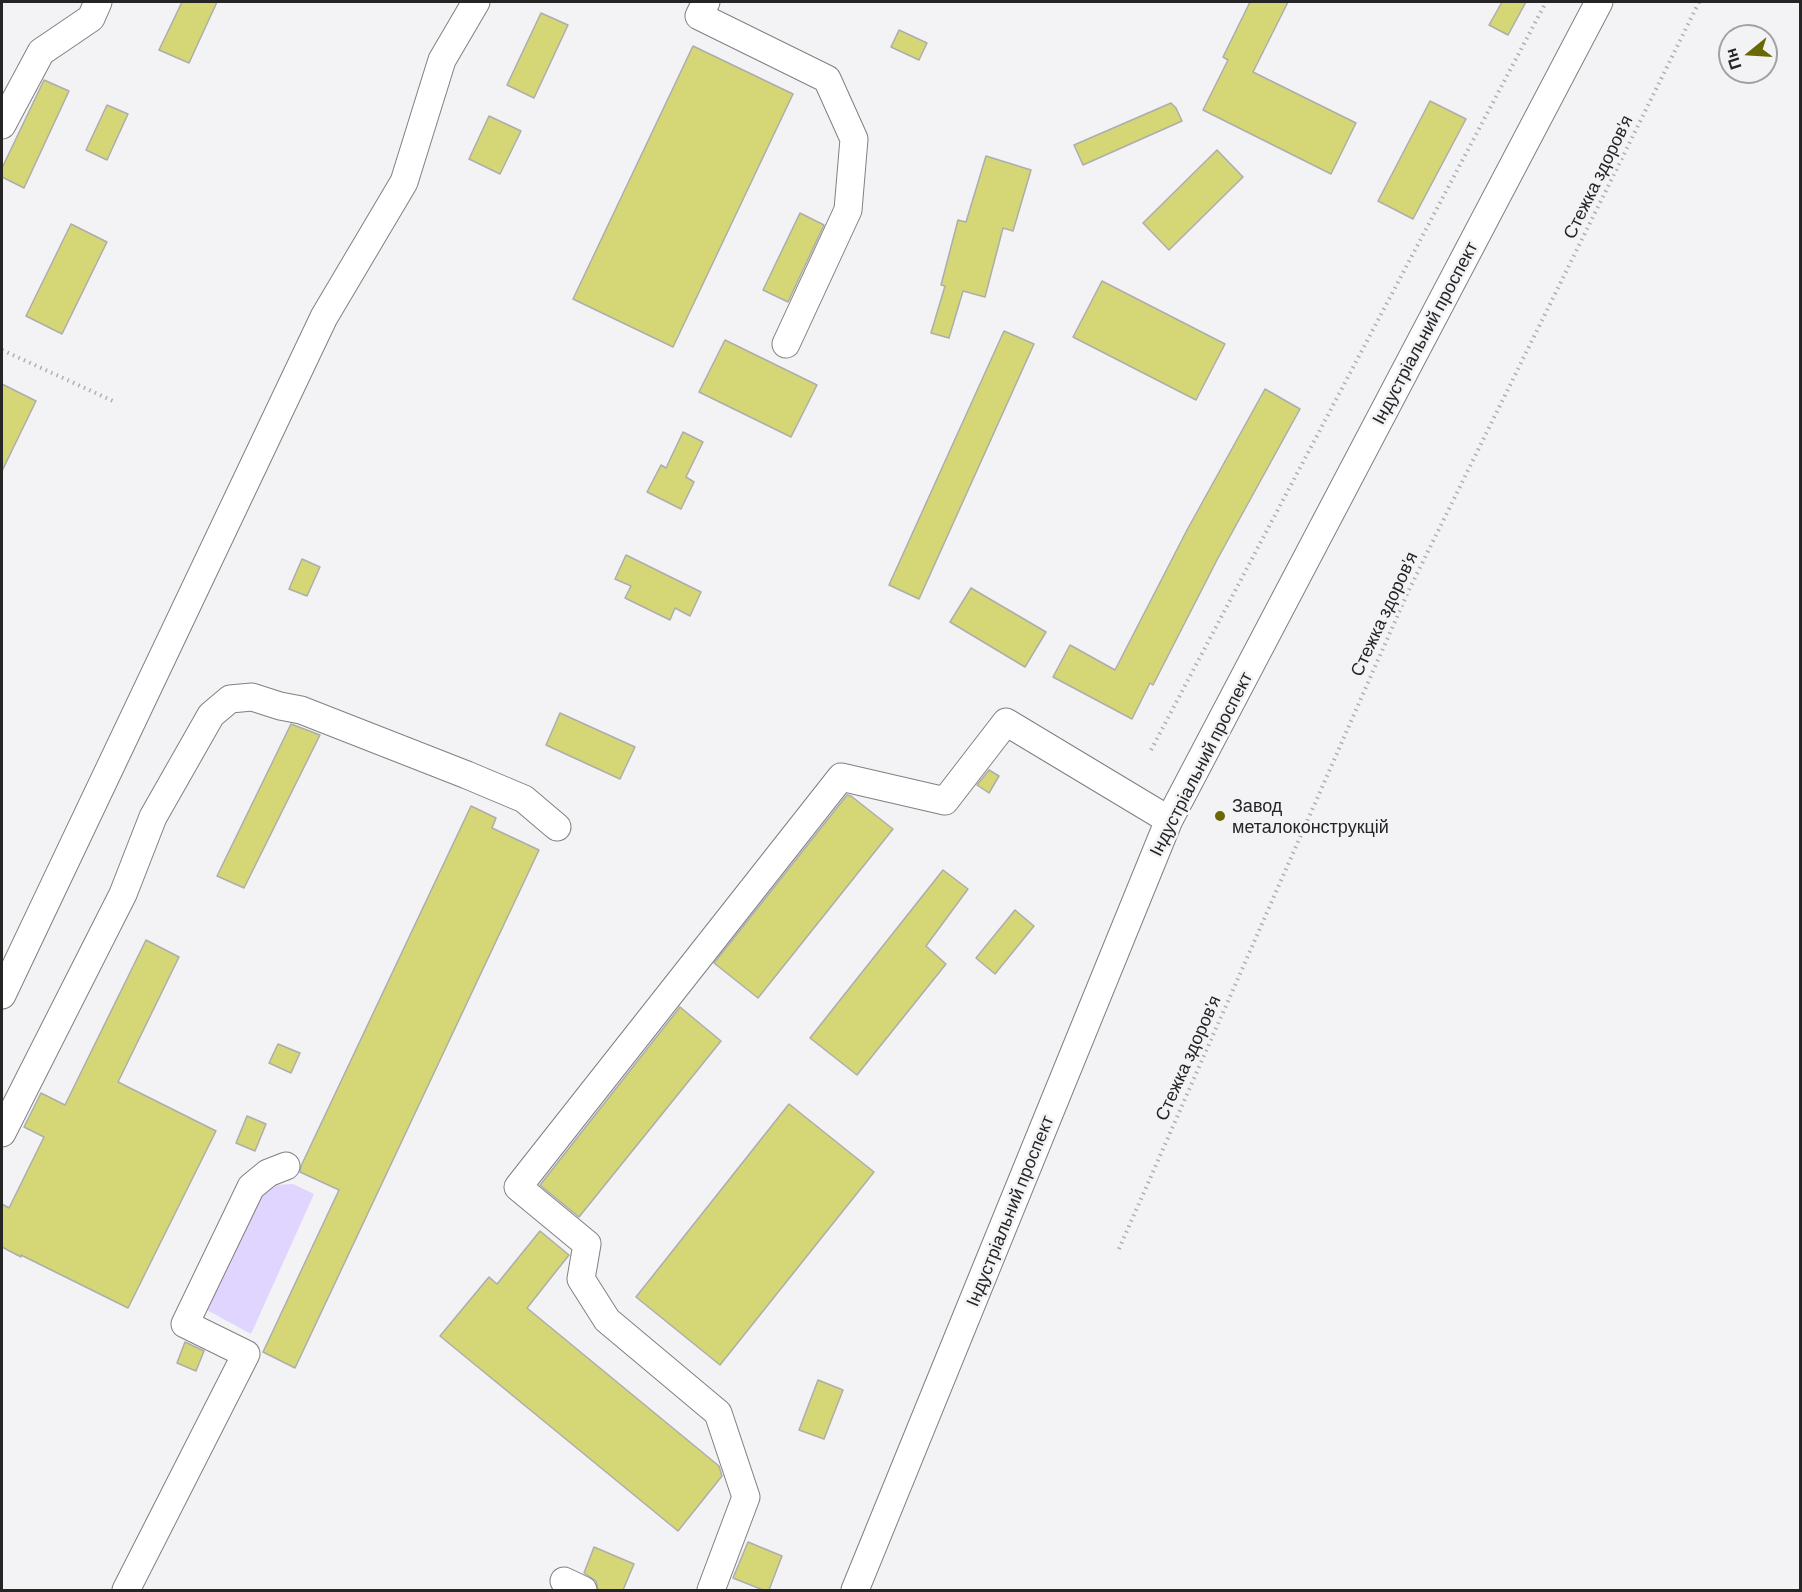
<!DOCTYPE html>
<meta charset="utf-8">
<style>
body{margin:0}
#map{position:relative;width:1802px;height:1592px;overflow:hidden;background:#f3f2f5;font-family:Barlow,sans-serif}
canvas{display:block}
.frame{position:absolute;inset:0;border:3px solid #262526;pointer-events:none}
.north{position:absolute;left:1718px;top:24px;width:60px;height:60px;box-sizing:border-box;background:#f3f2f5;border:2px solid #a1a0a2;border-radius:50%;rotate:252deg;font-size:16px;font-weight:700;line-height:24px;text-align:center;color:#262526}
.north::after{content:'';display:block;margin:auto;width:21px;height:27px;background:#696802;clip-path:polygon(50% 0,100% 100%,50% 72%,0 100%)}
</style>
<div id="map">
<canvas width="1802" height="1592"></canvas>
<div class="frame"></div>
<div class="north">Пн</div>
</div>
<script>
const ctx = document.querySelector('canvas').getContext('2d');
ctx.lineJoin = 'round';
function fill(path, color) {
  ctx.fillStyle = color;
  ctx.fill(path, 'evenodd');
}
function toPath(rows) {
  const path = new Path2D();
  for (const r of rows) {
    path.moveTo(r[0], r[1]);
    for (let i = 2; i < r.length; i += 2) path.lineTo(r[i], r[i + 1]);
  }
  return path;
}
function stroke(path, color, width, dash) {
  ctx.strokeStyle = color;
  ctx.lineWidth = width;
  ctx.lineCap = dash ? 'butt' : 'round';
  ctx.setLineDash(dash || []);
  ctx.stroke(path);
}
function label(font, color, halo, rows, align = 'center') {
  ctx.font = font + ' Barlow,sans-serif';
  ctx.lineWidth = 5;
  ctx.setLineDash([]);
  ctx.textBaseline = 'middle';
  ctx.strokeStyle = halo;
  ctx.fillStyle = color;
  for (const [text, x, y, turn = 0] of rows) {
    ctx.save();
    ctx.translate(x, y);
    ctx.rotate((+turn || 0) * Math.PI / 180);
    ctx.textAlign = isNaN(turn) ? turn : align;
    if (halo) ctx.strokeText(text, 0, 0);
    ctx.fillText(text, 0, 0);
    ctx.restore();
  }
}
fill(toPath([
 [293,1184,314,1194,251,1334,205,1309,257,1197,275,1185]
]), '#e0d5ff');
const building = toPath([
 [182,2,217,2,189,63,159,50,182,2],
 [1250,2,1288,2,1253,72,1356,123,1331,174,1203,110,1228,60,1223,57,1250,2],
 [1502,2,1526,2,1508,35,1489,25,1502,2],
 [541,13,568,25,534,98,507,85,541,13],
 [899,30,927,43,919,60,891,47,899,30],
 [693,46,793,94,673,347,573,299,693,46],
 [44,80,69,91,24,188,2,177,2,168,44,80],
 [1430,101,1466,119,1413,219,1378,201,1430,101],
 [1171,103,1176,108,1182,121,1083,165,1074,145,1171,103],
 [107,105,128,114,107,160,86,150,107,105],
 [489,116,521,131,500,174,469,159,489,116],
 [1217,150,1243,177,1169,250,1143,223,1217,150],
 [986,156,1031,170,1013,231,1003,228,985,297,963,291,949,338,931,333,945,286,941,285,958,220,966,222,986,156],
 [800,213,824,225,788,302,763,290,800,213],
 [71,224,107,242,62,334,26,316,71,224],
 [1102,281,1225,344,1196,400,1073,337,1102,281],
 [1004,331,1034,344,919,599,889,585,1004,331],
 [725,340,817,385,791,437,699,392,725,340],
 [2,384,36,401,2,471,2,384],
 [1265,389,1300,409,1218,558,1153,685,1150,683,1132,719,1053,677,1070,645,1115,670,1187,530,1265,389],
 [683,432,703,442,686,477,694,482,681,509,647,492,661,465,666,468,683,432],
 [626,555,701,592,690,616,675,608,670,620,625,598,631,586,615,579,626,555],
 [302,559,320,567,307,596,289,589,302,559],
 [971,588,1046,632,1025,667,950,622,971,588],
 [560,713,635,747,620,779,546,745,560,713],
 [291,724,320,735,244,888,217,876,291,724],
 [989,770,999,776,989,793,977,785,989,770],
 [847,795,851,796,893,829,758,998,714,963,847,795],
 [471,806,496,818,492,828,539,850,295,1368,263,1352,339,1190,300,1172,301,1166,471,806],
 [943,870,968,889,926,946,946,964,857,1075,810,1038,943,870],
 [1015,910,1034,926,995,974,976,958,1015,910],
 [146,940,179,957,118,1082,216,1131,128,1308,21,1255,21,1257,2,1247,2,1204,9,1208,44,1137,24,1127,41,1093,65,1105,146,940],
 [680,1007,721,1041,579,1217,540,1185,680,1007],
 [278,1044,300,1053,291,1073,269,1063,278,1044],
 [789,1104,874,1172,720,1365,636,1297,789,1104],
 [247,1116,266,1124,255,1151,236,1143,247,1116],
 [540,1231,569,1255,527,1308,719,1466,722,1476,678,1531,440,1336,489,1277,497,1284,540,1231],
 [185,1342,204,1351,196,1371,177,1363,185,1342],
 [818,1380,843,1390,824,1439,799,1430,818,1380],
 [748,1542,782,1556,769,1590,763,1590,733,1578,748,1542],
 [594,1547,634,1564,623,1590,598,1590,596,1581,584,1573,594,1547]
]);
fill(building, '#d5d676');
stroke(building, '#adaeab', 1.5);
const minor = toPath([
 [706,2,699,16,827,79,854,139,848,210,786,344],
 [2,125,41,52,91,18,98,2],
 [2,995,324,317,404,182,442,60,476,2],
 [2,1133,123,894,153,817,211,715,230,699,252,697,280,706,301,710,467,775,524,799,557,827],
 [564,1581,583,1590],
 [126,1590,246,1354,185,1324,251,1187,268,1173,286,1166],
 [711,1590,746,1497,718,1413,607,1320,581,1279,587,1244,518,1187,841,777,945,801,1006,722,1169,820],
 [855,1590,1169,820,1599,2]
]);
stroke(minor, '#807f82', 29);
stroke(toPath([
 [2,350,113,401],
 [1151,750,1546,2],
 [1119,1249,1407,594,1699,2]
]), '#afaeb0', 4, [1.5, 4.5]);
stroke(minor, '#fff', 27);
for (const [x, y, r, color] of [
 [1220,816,6,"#696802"]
]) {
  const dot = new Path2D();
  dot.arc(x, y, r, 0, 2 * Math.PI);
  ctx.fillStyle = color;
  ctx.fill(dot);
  stroke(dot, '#f3f2f5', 2);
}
label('18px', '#262526', '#f3f2f5', [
 ["Стежка здоров'я",1598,177,-64],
 ["Індустріальний проспект",1425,333,-62],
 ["Стежка здоров'я",1384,614,-65],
 ["Індустріальний проспект",1201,764,-63],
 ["Стежка здоров'я",1188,1058,-66],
 ["Індустріальний проспект",1010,1211,-68]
]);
label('18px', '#262526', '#f3f2f5', [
 ["Завод",1232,806],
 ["металоконструкцій",1232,827]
], 'left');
</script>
